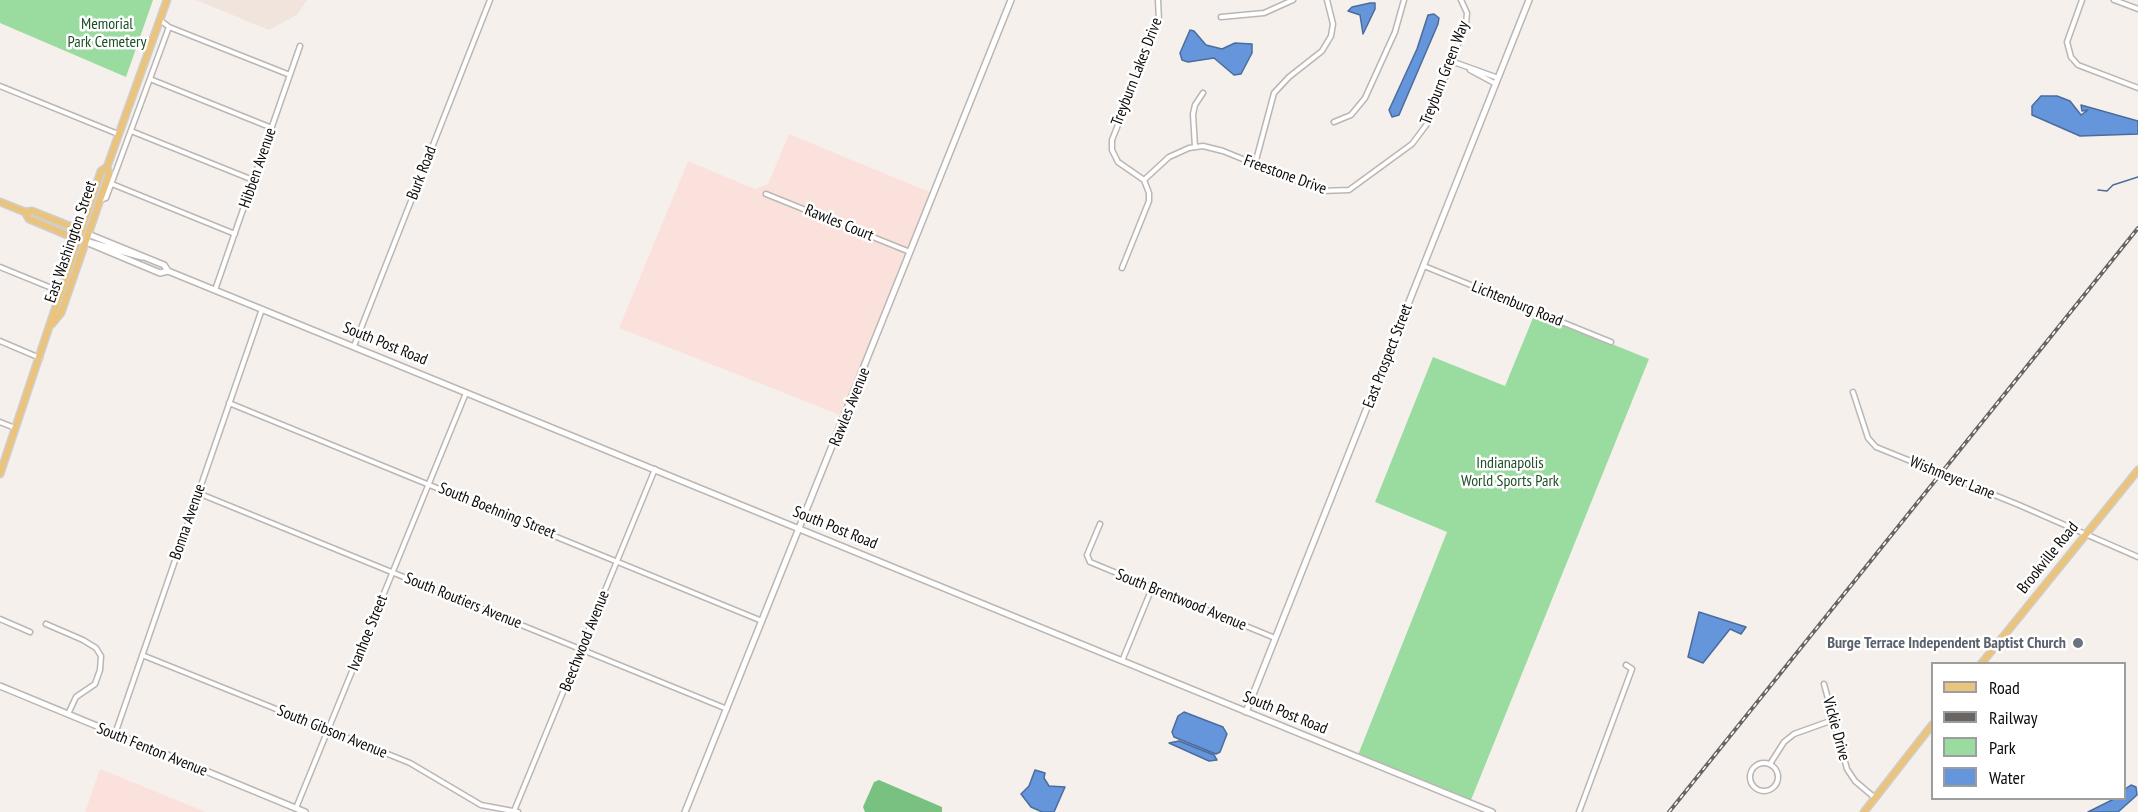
<!DOCTYPE html>
<style>
body{margin:0}
#map{position:relative;width:2138px;height:812px;overflow:hidden;background:#f6f0ed;font-family:"PT Sans Narrow",sans-serif}
canvas{display:block}
.legend{position:absolute;left:1931px;top:662px;width:195px;height:138px;box-sizing:border-box;background:#fff;border:2px solid #9e9d9d;margin:0;padding:8px 10px;list-style:none;font-size:18px;color:#0d0b0a}
.legend li{display:flex;align-items:center;gap:12px;height:30px}
.legend b{width:30px;border:2px solid #9e9d9d}
</style>
<div id="map">
<canvas width="2138" height="812"></canvas>
<ul class="legend">
<li><b style="height:8px;background:#eac47d"></b>Road</li>
<li><b style="height:8px;background:#686563"></b>Railway</li>
<li><b style="height:16px;background:#9adca0"></b>Park</li>
<li><b style="height:16px;background:#6595db"></b>Water</li>
</ul>
</div>
<script>
const ctx = document.querySelector('canvas').getContext('2d');
ctx.lineJoin = 'round';
function fill(path, color) {
  ctx.fillStyle = color;
  ctx.fill(path, 'evenodd');
}
function toPath(rows) {
  const path = new Path2D();
  for (const r of rows) {
    if (r.length === 3) {
      path.moveTo(r[0] + r[2], r[1]);
      path.arc(r[0], r[1], r[2], 0, 2 * Math.PI);
      continue;
    }
    path.moveTo(r[0], r[1]);
    for (let i = 2; i < r.length; i += 2) path.lineTo(r[i], r[i + 1]);
  }
  return path;
}
function stroke(path, color, width, dash) {
  ctx.strokeStyle = color;
  ctx.lineWidth = width;
  ctx.lineCap = dash ? 'butt' : 'round';
  ctx.setLineDash(dash || []);
  ctx.stroke(path);
}
function label(font, color, halo, rows, align = 'center') {
  ctx.font = font + ' "PT Sans Narrow",sans-serif';
  ctx.lineWidth = 5;
  ctx.setLineDash([]);
  ctx.textBaseline = 'middle';
  ctx.strokeStyle = halo;
  ctx.fillStyle = color;
  for (const [text, x, y, turn = 0] of rows) {
    ctx.save();
    ctx.translate(x, y);
    ctx.rotate((+turn || 0) * Math.PI / 180);
    ctx.textAlign = isNaN(turn) ? turn : align;
    if (halo) ctx.strokeText(text, 0, 0);
    ctx.fillText(text, 0, 0);
    ctx.restore();
  }
}
fill(toPath([
 [196,0,307,0,297,15,269,30]
]), '#f1e4dc');
fill(toPath([
 [789,134,932,193,840,415,619,328,688,161,755,189,768,184],
 [100,769,206,812,85,812]
]), '#fbe1dc');
fill(toPath([
 [0,0,153,0,126,77,0,23],
 [1535,313,1649,359,1471,800,1358,755,1447,532,1375,502,1433,357,1505,386]
]), '#9adca0');
fill(toPath([
 [879,780,942,807,942,812,865,812,863,807,874,782]
]), '#79c181');
const water = toPath([
 [1370,3,1375,3,1375,9,1363,34,1360,15,1348,11,1352,7,1370,3],
 [1434,14,1439,18,1438,24,1399,115,1392,117,1389,110,1417,49,1428,15,1434,14],
 [1190,30,1194,31,1206,45,1222,49,1235,43,1252,44,1252,53,1241,74,1234,75,1214,58,1188,62,1182,60,1180,53,1190,30],
 [2041,96,2057,96,2070,101,2081,115,2088,110,2082,111,2081,105,2138,121,2138,134,2080,136,2032,115,2032,106,2041,96],
 [1699,612,1746,627,1741,634,1730,629,1703,663,1688,657,1699,612],
 [1184,712,1223,727,1227,734,1220,752,1216,754,1174,737,1172,732,1178,716,1184,712],
 [1179,741,1214,755,1217,760,1209,761,1169,743,1179,741],
 [1035,770,1045,773,1044,778,1049,786,1065,787,1054,812,1042,812,1031,807,1021,794,1029,786,1035,770],
 [2131,785,2136,787,2137,795,2118,812,2088,812,2114,799,2124,798,2125,789,2131,785]
]);
fill(water, '#6595db');
stroke(water, '#4b6c9c', 1.5);
stroke(toPath([
 [2098,190,2107,191,2113,185,2138,177]
]), '#4b6c9c', 1.5);
const street = toPath([
 [2082,0,2067,42,2071,57,2078,65,2138,88],
 [2114,0,2138,9],
 [1221,17,1264,13,1293,0],
 [169,27,290,75],
 [1451,61,1498,78],
 [1470,70,1496,84],
 [150,79,272,128],
 [0,86,118,134],
 [1334,122,1351,115,1365,98,1395,32,1404,0],
 [131,131,253,180],
 [1195,147,1193,114,1195,105,1203,93],
 [1255,164,1274,93,1289,77,1322,51,1331,36,1333,24,1327,0],
 [1144,180,1169,157,1189,148,1203,146,1223,151,1321,191,1349,190,1412,144,1427,124,1466,24,1467,13,1461,0],
 [112,184,235,234],
 [766,194,910,252],
 [101,200,106,198,169,27,160,20],
 [1424,266,1611,342],
 [0,267,59,291],
 [1122,268,1149,201,1149,193,1144,180,1118,162,1112,150,1112,140,1159,21,1158,0],
 [215,290,300,46],
 [0,341,40,358],
 [354,346,490,0],
 [1853,392,1868,438,1876,447,2019,505,2138,557],
 [229,403,762,621],
 [0,422,15,428],
 [198,493,727,709],
 [1100,524,1087,555,1090,562,1275,638],
 [0,619,30,632],
 [46,624,83,640,96,648,101,656,100,670,95,684,76,697,68,714],
 [142,655,410,763,481,805,518,812],
 [1122,661,1152,588],
 [1824,684,1847,769,1855,781,1875,798],
 [115,734,262,309],
 [1764,777,14],
 [1770,764,1784,742,1794,734,1833,720],
 [296,808,466,393],
 [514,811,655,469],
 [1579,812,1632,669,1626,665]
]);
const secondary = toPath([
 [88,234,164,265,168,271,1492,812],
 [85,241,142,257],
 [86,242,160,273,168,271],
 [0,686,305,812],
 [1246,712,1529,0],
 [685,812,1011,0]
]);
const primary = toPath([
 [0,202,25,212,32,211,82,231],
 [25,212,29,219,79,240],
 [52,324,61,313,109,174,107,167],
 [0,474,101,171,107,167,167,0],
 [1981,664,2138,470],
 [1864,812,1932,725]
]);
stroke(street, '#bbb6b3', 7);
stroke(secondary, '#bbb6b3', 8);
stroke(primary, '#cfcece', 9);
stroke(street, '#fff', 4);
stroke(secondary, '#fff', 5);
stroke(primary, '#eac47d', 6);
const rail = toPath([
 [1669,812,2138,228]
]);
stroke(rail, '#686563', 4);
stroke(rail, '#fff', 1.5, [4.5]);
for (const [x, y, r, color] of [
 [2078,643,6,"#6b7280"]
]) {
  const dot = new Path2D();
  dot.arc(x, y, r, 0, 2 * Math.PI);
  ctx.fillStyle = color;
  ctx.fill(dot);
  stroke(dot, '#fff', 2);
}
label('16px', '#1d4f25', '#fff', [
 ["Memorial",107,24],
 ["Park Cemetery",107,42],
 ["Indianapolis",1510,463],
 ["World Sports Park",1510,481]
]);
label('16px', '#0d0b0a', '#fff', [
 ["Treyburn Lakes Drive",1137,72,-69],
 ["Treyburn Green Way",1445,73,-69],
 ["Hibben Avenue",258,168,-71],
 ["Burk Road",422,173,-69],
 ["Freestone Drive",1285,175,20],
 ["Rawles Court",839,223,22],
 ["East Washington Street",71,242,-71],
 ["Lichtenburg Road",1517,304,22],
 ["South Post Road",385,344,22],
 ["East Prospect Street",1388,356,-69],
 ["Rawles Avenue",850,407,-68],
 ["Wishmeyer Lane",1952,478,22],
 ["South Boehning Street",497,511,22],
 ["Bonna Avenue",188,522,-71],
 ["South Post Road",835,528,22],
 ["Brookville Road",2048,558,-51],
 ["South Brentwood Avenue",1181,600,22],
 ["South Routiers Avenue",463,601,22],
 ["Ivanhoe Street",368,633,-68],
 ["Beechwood Avenue",585,641,-68],
 ["South Post Road",1285,713,22],
 ["Vickie Drive",1836,729,75],
 ["South Gibson Avenue",332,732,22],
 ["South Fenton Avenue",152,750,22]
]);
label('bold 16px', '#5b616d', '#fff', [
 ["Burge Terrace Independent Baptist Church",2066,643]
], 'right');
</script>
